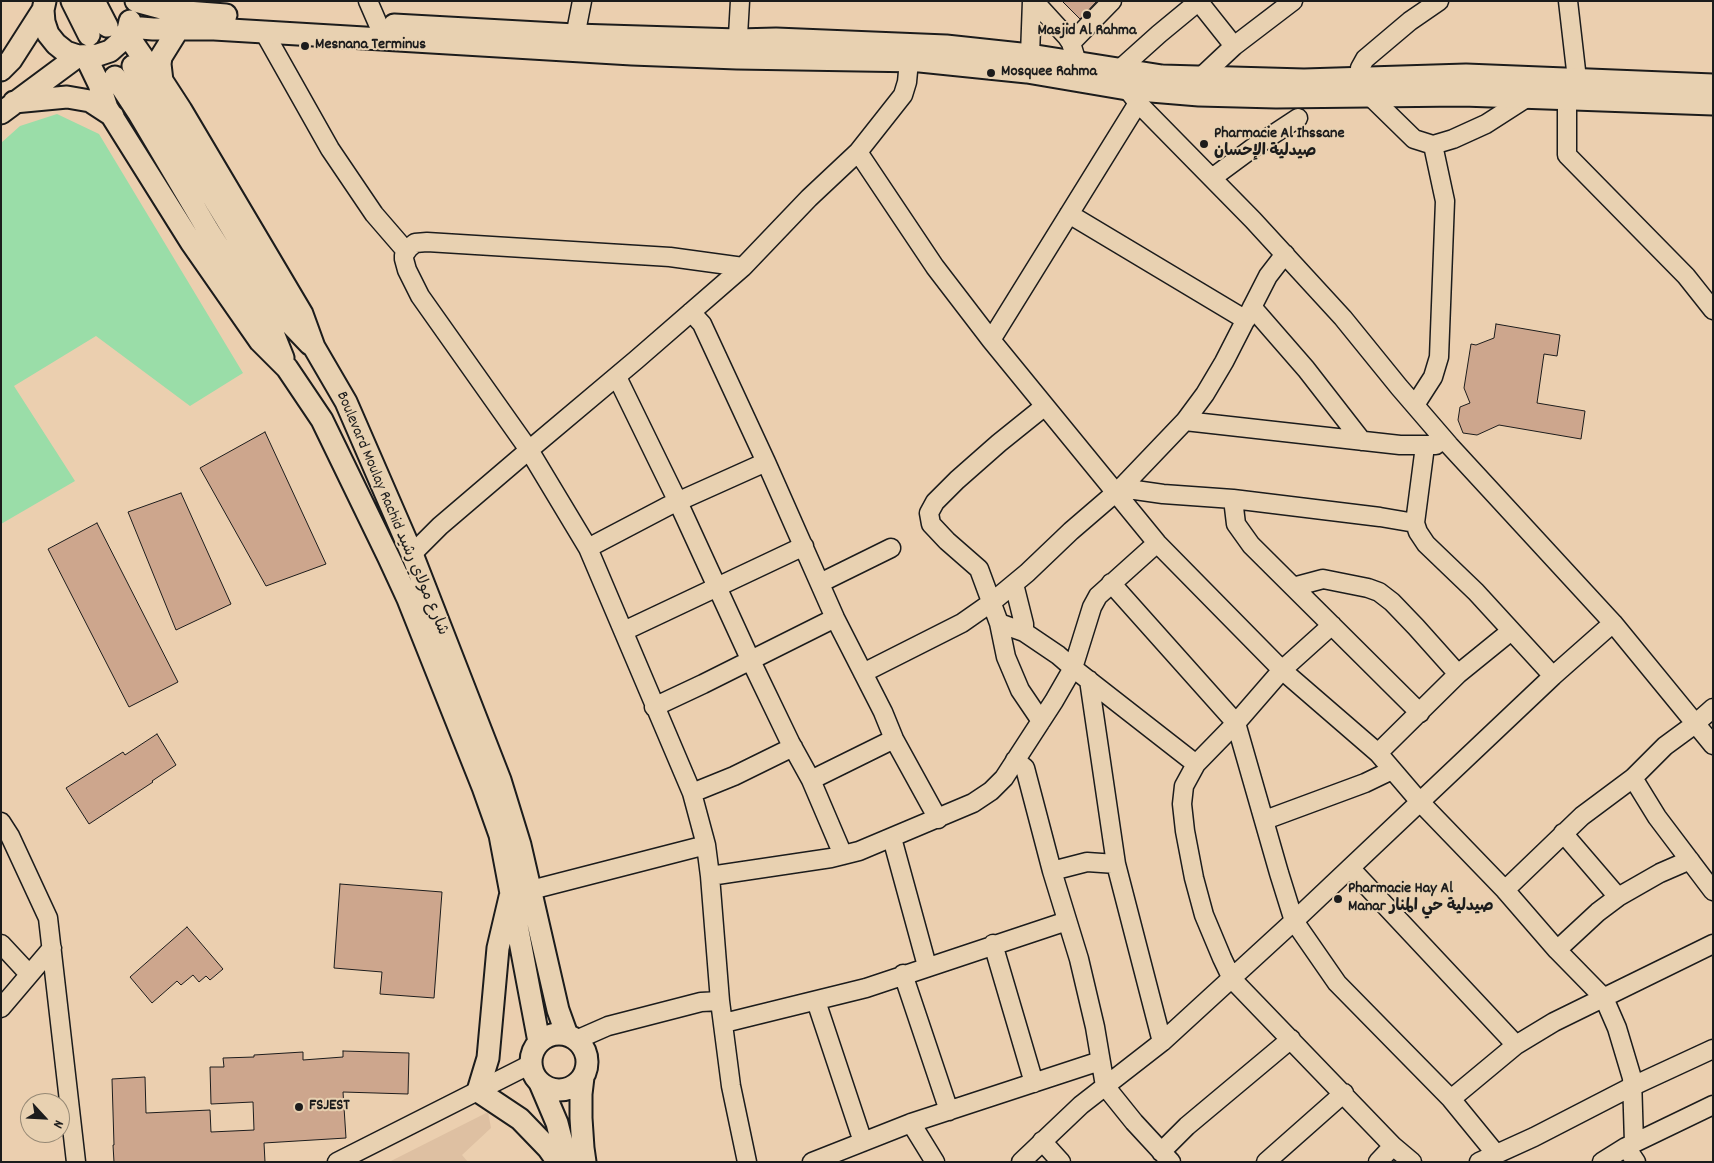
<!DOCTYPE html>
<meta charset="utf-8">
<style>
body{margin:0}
#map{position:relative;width:1714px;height:1163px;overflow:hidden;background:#ebcfaf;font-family:Dekko,sans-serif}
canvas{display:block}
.frame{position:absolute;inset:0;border:2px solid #1c1c1c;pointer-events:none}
.north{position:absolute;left:20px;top:1093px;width:50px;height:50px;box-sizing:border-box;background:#e8d1b1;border:1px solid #968975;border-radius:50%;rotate:115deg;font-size:14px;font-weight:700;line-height:20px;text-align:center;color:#1c1c1c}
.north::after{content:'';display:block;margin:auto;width:18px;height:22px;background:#1c1c1c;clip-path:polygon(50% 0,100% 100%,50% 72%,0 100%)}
</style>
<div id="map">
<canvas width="1714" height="1163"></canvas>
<div class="frame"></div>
<div class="north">N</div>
</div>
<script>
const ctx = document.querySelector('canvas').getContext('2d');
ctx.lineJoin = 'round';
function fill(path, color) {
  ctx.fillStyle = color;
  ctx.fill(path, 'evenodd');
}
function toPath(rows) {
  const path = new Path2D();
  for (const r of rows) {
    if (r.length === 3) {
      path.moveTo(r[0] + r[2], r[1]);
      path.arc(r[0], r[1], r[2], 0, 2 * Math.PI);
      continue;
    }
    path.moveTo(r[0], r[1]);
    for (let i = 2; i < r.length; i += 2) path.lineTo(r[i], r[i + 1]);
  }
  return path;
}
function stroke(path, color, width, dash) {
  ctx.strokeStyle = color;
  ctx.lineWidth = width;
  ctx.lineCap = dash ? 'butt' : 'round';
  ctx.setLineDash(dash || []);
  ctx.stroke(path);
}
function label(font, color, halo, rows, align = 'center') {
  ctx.font = font + ' Dekko,"Playpen Sans Arabic",sans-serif';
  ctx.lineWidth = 4;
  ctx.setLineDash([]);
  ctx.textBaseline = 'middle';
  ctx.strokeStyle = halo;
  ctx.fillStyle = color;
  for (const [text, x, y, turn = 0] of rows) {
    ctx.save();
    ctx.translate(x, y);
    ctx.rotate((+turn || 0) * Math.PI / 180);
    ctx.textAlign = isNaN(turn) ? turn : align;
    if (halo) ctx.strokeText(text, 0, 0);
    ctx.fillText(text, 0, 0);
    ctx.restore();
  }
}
fill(toPath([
 [488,1112,491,1128,462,1155,468,1162,389,1162]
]), '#dec0a2');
fill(toPath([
 [57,114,99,134,243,373,190,406,96,336,14,386,75,481,1,524,1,143,20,126]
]), '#9adda8');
const building = toPath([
 [1062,1,1097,1,1080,19,1062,1],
 [1496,324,1560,335,1557,356,1544,354,1537,403,1585,411,1581,439,1499,425,1477,435,1463,433,1458,420,1460,407,1470,403,1464,388,1471,344,1476,345,1494,338,1496,324],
 [265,432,326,564,266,586,200,468,265,432],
 [181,493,231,604,176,630,128,512,181,493],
 [97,523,178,682,129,707,48,549,97,523],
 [157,734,176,765,152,781,153,782,89,824,66,788,123,752,125,755,157,734],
 [340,884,442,892,434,998,380,994,382,972,334,968,340,884],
 [187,927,223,969,210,980,206,976,199,982,193,975,181,985,177,981,152,1003,130,977,187,927],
 [343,1051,409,1053,408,1094,343,1092,346,1138,264,1143,265,1162,114,1162,113,1145,114,1145,112,1079,145,1077,146,1113,210,1110,211,1132,254,1130,253,1102,211,1104,210,1067,224,1067,223,1058,254,1057,254,1055,303,1052,303,1060,343,1057,343,1051]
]);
fill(building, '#cda68d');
stroke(building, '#1c1c1c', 1);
const minor = toPath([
 [368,1,378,24],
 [1034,1,1067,37,1071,43,1075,56,1076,75],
 [1568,1,1577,79,1581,93],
 [1199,2,1234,46],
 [264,32,330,149,374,214,406,251],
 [1071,43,1112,1],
 [573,47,582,1],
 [737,53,740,1],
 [1027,68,1030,55,1032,1],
 [1120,69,1159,34,1199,1],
 [1201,77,1234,46,1293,1],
 [1127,89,1138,103,1253,220,1343,318,1399,387,1449,445,1613,623,1713,745],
 [1363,90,1360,68,1365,59,1410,21,1439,1],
 [1369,95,1414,139,1433,145,1453,139,1486,124,1528,97],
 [1567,97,1567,155,1686,276,1713,310],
 [858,152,935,267,991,340,1157,543,1282,670,1378,753,1420,802,1505,890,1557,950,1604,998,1617,1028,1632,1078,1634,1143],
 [1212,178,1254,147,1298,118],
 [1069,214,1246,320],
 [743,267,670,257,427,242,415,243,409,248,404,255,404,259,407,270,420,296,529,450,588,548,692,793,706,845,710,876,720,1001,731,1086,747,1162],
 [1252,307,1306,369,1362,441],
 [691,312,702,324,766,462,835,618,883,712,894,739,938,819],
 [991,340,1138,103],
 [617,377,678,502,751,661,790,742,811,780,843,855],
 [1415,405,1433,377,1439,357,1445,201,1433,145],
 [1045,406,999,443,957,480,935,502,929,513,931,524,947,541,979,569,999,623,1024,632,1058,655,1073,668,1196,764],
 [1185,421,1400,445,1436,445],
 [1425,446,1415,523,1418,532,1426,544,1476,592,1553,676],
 [1121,488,1163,494,1233,499,1380,517,1415,523],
 [1233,499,1236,524,1251,545,1420,713],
 [588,548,668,506,766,462],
 [412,554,440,526,529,450,636,360,743,267,809,198,858,152,903,95,907,82,909,61,907,48],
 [820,583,891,548],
 [1111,583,1236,723,1279,873,1294,921,1337,983,1451,1099,1496,1154],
 [1014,584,1024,624,1024,632],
 [1293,587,1323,579,1368,588,1379,592,1392,602,1416,627,1458,674],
 [999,623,1006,657,1020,690,1041,721],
 [1332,625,1282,670,1236,723,1196,764,1184,786,1182,804,1185,831,1194,878,1204,915,1222,958,1232,979,1393,1146,1412,1162],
 [624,631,804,546],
 [863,673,962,623,992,602,1027,573,1071,531,1121,488,1185,421,1205,394,1224,362,1268,276,1285,254],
 [1089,680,1116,864,1162,1042],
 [654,707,703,684,835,618],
 [1378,753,1458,674,1511,631],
 [1015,760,1025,768,1052,871,1079,959,1095,1027,1105,1086,1134,1122,1171,1162],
 [1633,778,1657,817,1713,891],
 [811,780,894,739],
 [692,793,734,776,793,747],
 [1265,820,1365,783,1392,770],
 [1,822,10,836,48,918,76,1162],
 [1563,833,1618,897],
 [892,838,927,966],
 [1351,869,1516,1045],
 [1052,871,1087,862,1116,864],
 [710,876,831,858,859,851,973,803,991,791,1004,778,1054,701,1073,668,1092,607,1098,596,1157,543],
 [531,890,706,845],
 [1505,890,1582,816,1633,778,1665,746,1695,724,1713,708],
 [1,944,29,974],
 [993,944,1034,1083],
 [1557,950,1598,912,1618,897,1660,873,1690,860],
 [903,974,949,1111],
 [816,1001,863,1142],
 [1,1008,52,948],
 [724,1023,866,988,1067,921],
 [576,1040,608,1026,701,1002,720,1001],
 [1451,1099,1516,1045,1554,1022,1713,944],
 [911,1123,935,1162],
 [1042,1141,1061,1162],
 [1626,1147,1636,1162],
 [1161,1152,1187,1126,1291,1039],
 [337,1162,531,1064],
 [812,1162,911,1123,1100,1061],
 [1021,1162,1081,1105,1162,1042,1294,921,1553,676,1613,623],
 [1266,1162,1344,1093],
 [1378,1162,1393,1146],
 [1479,1162,1534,1137,1633,1086,1713,1049],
 [1602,1162,1626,1147,1713,1105]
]);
const major = toPath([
 [45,1,43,10,44,22,48,34,56,44,66,52,78,56,98,55,110,51,119,43,128,30,130,21],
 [72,1,89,35],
 [94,1,107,26],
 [136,1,173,11,226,15],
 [394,25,575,35,738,40,776,39,946,46,1030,55,1162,76,1304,80,1466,75,1713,85],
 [129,27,153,29,214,29,632,54,737,58,920,61,1027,72,1127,89,1199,95,1276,97,1463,95,1713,104],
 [126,33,144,59,157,73,181,110,302,314,314,347,346,402,412,554,500,780,520,845,558,1010,567,1035],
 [86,57,99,84,107,108,191,242,260,341,287,368,322,420,389,558,408,599,483,787,500,835,539,1042],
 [133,66,289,322,310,344],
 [1,70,11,60,43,10],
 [115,77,138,112,208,230,273,333,283,358],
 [162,81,160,64,161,57,179,28],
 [14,102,67,97,90,101,113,116],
 [1,113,78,56],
 [510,897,498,948,488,1058,478,1091,520,1119,548,1148,558,1162],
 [559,1062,28],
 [583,1077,581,1094,581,1118,583,1148,585,1162],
 [540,1083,557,1123,567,1162]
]);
stroke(minor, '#1c1c1c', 21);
stroke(major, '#1c1c1c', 25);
stroke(minor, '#e8d1b1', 18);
stroke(major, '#e8d1b1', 21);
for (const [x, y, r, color] of [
 [1087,15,5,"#1c1c1c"],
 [305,46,5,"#1c1c1c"],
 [991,73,5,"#1c1c1c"],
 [1204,144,5,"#1c1c1c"],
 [1338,899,5,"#1c1c1c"],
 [299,1107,5,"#1c1c1c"]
]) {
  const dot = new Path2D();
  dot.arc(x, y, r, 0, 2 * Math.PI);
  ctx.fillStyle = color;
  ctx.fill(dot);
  stroke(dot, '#e8d1b1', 2);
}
label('bold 16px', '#1c1c1c', '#e8d1b1', [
 ["Masjid Al Rahma",1087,32,"center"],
 ["Mesnana Terminus",315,46],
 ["Mosquee Rahma",1001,73],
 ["Pharmacie Al Ihssane",1214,135],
 ["صيدلية الإحسان",1214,153],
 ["Pharmacie Hay Al",1348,890],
 ["Manar صيدلية حي المنار",1348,908],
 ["FSJEST",309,1107]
], 'left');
label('16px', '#1c1c1c', '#e8d1b1', [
 ["Boulevard Moulay Rachid شارع مولاي رشيد",391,514,67]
]);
</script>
